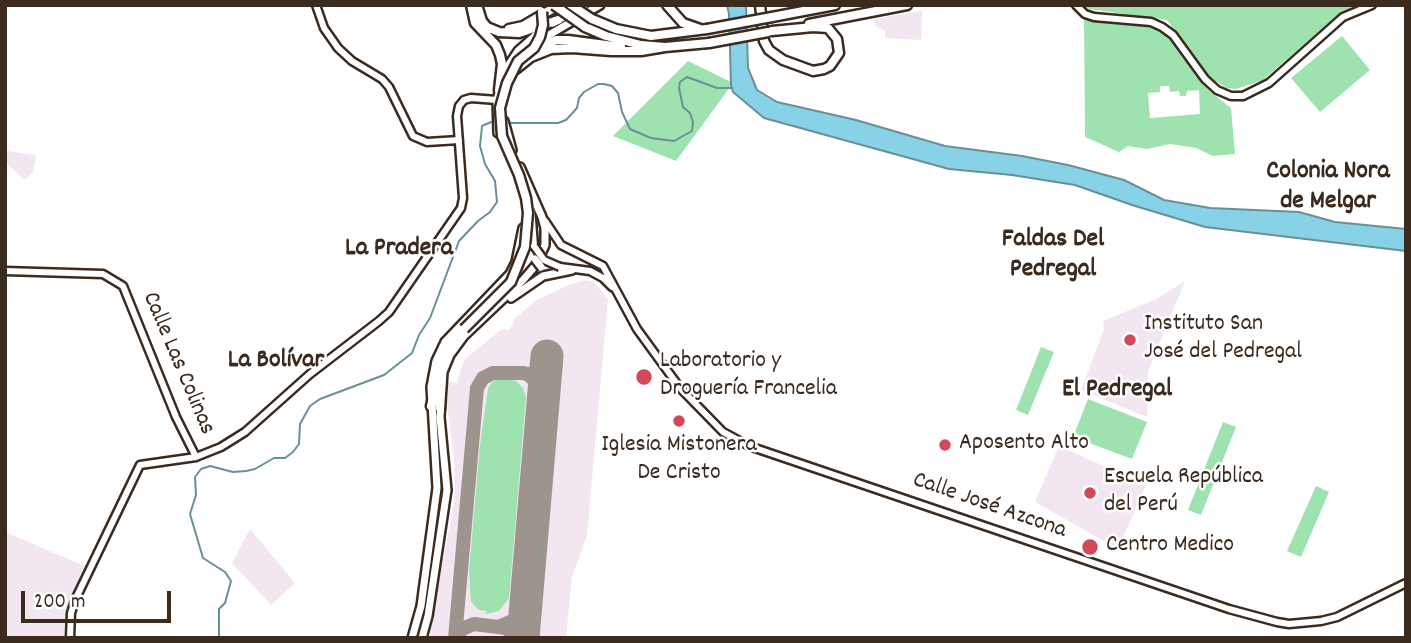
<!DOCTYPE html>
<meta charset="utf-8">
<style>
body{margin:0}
#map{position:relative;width:1411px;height:643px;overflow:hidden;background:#fff;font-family:Dekko,sans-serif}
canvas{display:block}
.frame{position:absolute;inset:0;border:7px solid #3b2a1e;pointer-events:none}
.scale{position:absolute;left:21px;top:591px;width:150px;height:32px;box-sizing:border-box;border:4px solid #3b2a1e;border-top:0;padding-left:9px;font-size:21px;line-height:24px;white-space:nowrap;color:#3b2a1e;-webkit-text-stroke:5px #fff;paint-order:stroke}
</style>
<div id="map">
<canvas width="1411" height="643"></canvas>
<div class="frame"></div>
<div class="scale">200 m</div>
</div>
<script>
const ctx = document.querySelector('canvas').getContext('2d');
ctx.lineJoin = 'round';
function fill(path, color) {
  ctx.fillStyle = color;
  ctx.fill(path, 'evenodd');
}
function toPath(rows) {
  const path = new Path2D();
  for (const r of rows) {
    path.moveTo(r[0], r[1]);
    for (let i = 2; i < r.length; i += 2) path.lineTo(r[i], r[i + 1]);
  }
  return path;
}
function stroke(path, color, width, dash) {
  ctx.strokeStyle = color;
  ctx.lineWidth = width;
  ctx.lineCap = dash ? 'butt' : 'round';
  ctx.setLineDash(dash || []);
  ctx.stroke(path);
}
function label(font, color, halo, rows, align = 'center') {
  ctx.font = font + ' Dekko,sans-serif';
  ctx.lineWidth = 5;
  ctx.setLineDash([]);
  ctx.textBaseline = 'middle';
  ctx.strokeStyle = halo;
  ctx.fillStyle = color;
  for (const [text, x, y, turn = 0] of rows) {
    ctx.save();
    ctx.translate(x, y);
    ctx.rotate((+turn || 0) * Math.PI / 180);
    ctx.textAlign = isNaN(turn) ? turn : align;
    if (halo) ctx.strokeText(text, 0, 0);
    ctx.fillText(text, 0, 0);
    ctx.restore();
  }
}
fill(toPath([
 [922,11,921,40,885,38,885,31,876,26,874,19],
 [7,151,36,155,33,172,25,180,5,162],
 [587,280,594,282,608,300,587,535,572,577,566,638,429,638,455,495,454,459,447,403,448,382,457,383,464,360,502,329,508,330,514,323,513,320,538,299,571,284],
 [1185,281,1148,372,1147,417,1081,390,1104,329,1103,321,1156,299],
 [1059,446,1146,485,1118,549,1035,502],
 [250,529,295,583,271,605,232,563],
 [5,532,85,566,71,597,67,615,66,638,5,638]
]), '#f2e6f1');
fill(toPath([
 [1082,5,1361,5,1335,17,1263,80,1236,89,1227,88,1207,76,1167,20,1089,9],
 [1084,17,1152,26,1169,35,1208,90,1231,108,1235,154,1213,156,1196,148,1170,144,1147,149,1128,146,1119,152,1085,137],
 [1160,86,1169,86,1170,92,1179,91,1180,96,1186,96,1187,91,1199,90,1200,114,1150,118,1148,93,1160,92],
 [1342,36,1370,70,1320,112,1291,78],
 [688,61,733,83,676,161,613,136],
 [1041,347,1054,352,1028,415,1016,410],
 [501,377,516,381,523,388,526,397,509,598,499,611,486,614,486,611,479,610,471,602,469,571,480,445,488,389,491,383],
 [1088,399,1147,422,1132,459,1073,437],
 [1223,422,1236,427,1201,515,1188,510],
 [1316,486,1329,492,1301,557,1287,551]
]), '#9ee3af');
const water = toPath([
 [727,5,746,5,748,68,757,90,777,102,856,120,945,146,1022,156,1068,165,1124,180,1164,200,1210,208,1299,212,1335,222,1406,229,1406,251,1205,227,1132,205,1075,185,1012,175,949,169,764,118,733,92,731,85,729,14,727,5]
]);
fill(water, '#88d2e8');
stroke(water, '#698f97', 2);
stroke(toPath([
 [509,123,558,123,566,120,577,108,579,98,584,92,598,84,604,84,612,86,618,93,622,112,630,129,651,138,674,141,692,131,693,122,690,113,683,107,679,88,680,82,687,77,717,88,731,88],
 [219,638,219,609,225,603,231,581,225,572,203,558,190,514,196,495,195,477,201,469,210,466,233,472,246,471,255,469,274,458,285,458,293,452,299,444,300,424,310,406,320,399,384,375,412,353,419,335,430,318,459,241,478,221,490,212,497,202,495,181,485,164,480,146,482,126,491,122]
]), '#698f97', 2);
stroke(toPath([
 [501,626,517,619,526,605],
 [455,638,477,388,483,378,493,373,522,373,528,374,539,385,544,398],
 [456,638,462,629,474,624,506,628,517,638]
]), '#9d948e', 14);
stroke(toPath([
 [523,638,547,356]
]), '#9d948e', 33);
const secondary = toPath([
 [316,5,324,28,338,48,352,61,382,79,389,87,413,136,427,142,459,140],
 [1076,5,1085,14,1094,17,1151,22,1162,27,1173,35,1205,79,1217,90,1231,96,1243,96,1269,83,1343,17,1372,5],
 [531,207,534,246],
 [545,221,561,245,603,266,637,329,680,388,723,432,749,446,1229,609,1277,622,1289,624,1321,621,1337,617,1406,583],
 [560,267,590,271,603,278,612,287],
 [5,271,103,274,123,286,176,417,196,457],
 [70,638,71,613,76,598,140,465,196,457,221,447,245,432,310,374,379,321,389,312,461,208,463,198,457,116,459,106,464,100,471,98,497,100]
]);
const primary = toPath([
 [553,23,585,5],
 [537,42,600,5],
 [504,121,512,150],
 [498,133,497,100,506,69,518,51,543,29],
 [511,298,543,276,572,270],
 [412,638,421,606,437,488,431,387,436,361,445,342,510,274,516,262,523,228],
 [422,638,428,616,447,490,440,417,443,372,450,355,464,336,523,280,536,265,545,245,545,228,542,217,520,167]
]);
const highway = toPath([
 [471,5,475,23,496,45,500,55,502,64,499,90],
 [477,5,482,21,487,27,499,32,519,33,558,20],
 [667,5,683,23,700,29],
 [760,5,764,41,769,50,783,60,813,71,824,69,830,66,839,53,837,39,828,28,813,27,772,31],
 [772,17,835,5],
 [592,19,616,29,651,36,707,29],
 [809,24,907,5],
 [585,27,606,36,641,45,665,47,709,43],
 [509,29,523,26,559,5],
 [534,48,556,40,568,40,621,47],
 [516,69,531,57,551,49,572,48,611,51,641,51,665,47],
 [437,390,440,408],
 [431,406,441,364,451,346,464,329]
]);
stroke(secondary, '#3b2a1e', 11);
stroke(primary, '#3b2a1e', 12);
stroke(highway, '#3b2a1e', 13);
stroke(secondary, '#fff', 6);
stroke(primary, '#fff', 7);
stroke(highway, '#fff', 8);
const secondaryBridge = toPath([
 [534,246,544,260,560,267]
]);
const primaryBridge = toPath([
 [535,259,541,267]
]);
const highwayBridge = toPath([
 [554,5,585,27],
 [571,5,592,19],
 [707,29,772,17],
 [709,43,768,32],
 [464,329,511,282,525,247,528,213,526,198,519,175,502,136,500,108,507,83,518,61,534,48,540,37,543,25,542,12]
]);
stroke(secondaryBridge, '#3b2a1e', 11, []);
stroke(primaryBridge, '#3b2a1e', 12, []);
stroke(highwayBridge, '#3b2a1e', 13, []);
stroke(secondaryBridge, '#fff', 6);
stroke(primaryBridge, '#fff', 7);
stroke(highwayBridge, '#fff', 8);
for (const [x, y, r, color] of [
 [1130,340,7,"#d1495b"],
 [644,377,9,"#d1495b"],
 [679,421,7,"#d1495b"],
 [945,445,7,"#d1495b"],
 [1090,493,7,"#d1495b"],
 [1090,547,9,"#d1495b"]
]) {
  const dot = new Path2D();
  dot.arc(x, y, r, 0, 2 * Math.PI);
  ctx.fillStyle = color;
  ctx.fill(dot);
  stroke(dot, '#fff', 2.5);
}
label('24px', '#3b2a1e', '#fff', [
 ["Instituto San",1144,326],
 ["José del Pedregal",1144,354],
 ["Laboratorio y",660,363],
 ["Droguería Francelia",660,391],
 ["Aposento Alto",959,445],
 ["Iglesia Mistonera",679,447,"center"],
 ["De Cristo",679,475,"center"],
 ["Escuela República",1104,479],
 ["del Perú",1104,507],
 ["Centro Medico",1106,547]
], 'left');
label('24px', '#3b2a1e', '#fff', [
 ["Calle Las Colinas",177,364,67],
 ["Calle José Azcona",989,507,19]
]);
label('bold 26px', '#3b2a1e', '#fff', [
 ["Colonia Nora",1328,173],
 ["de Melgar",1328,203],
 ["Faldas Del",1053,241],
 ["Pedregal",1053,271],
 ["La Pradera",399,250],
 ["La Bolívar",276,362],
 ["El Pedregal",1117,391]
]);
</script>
